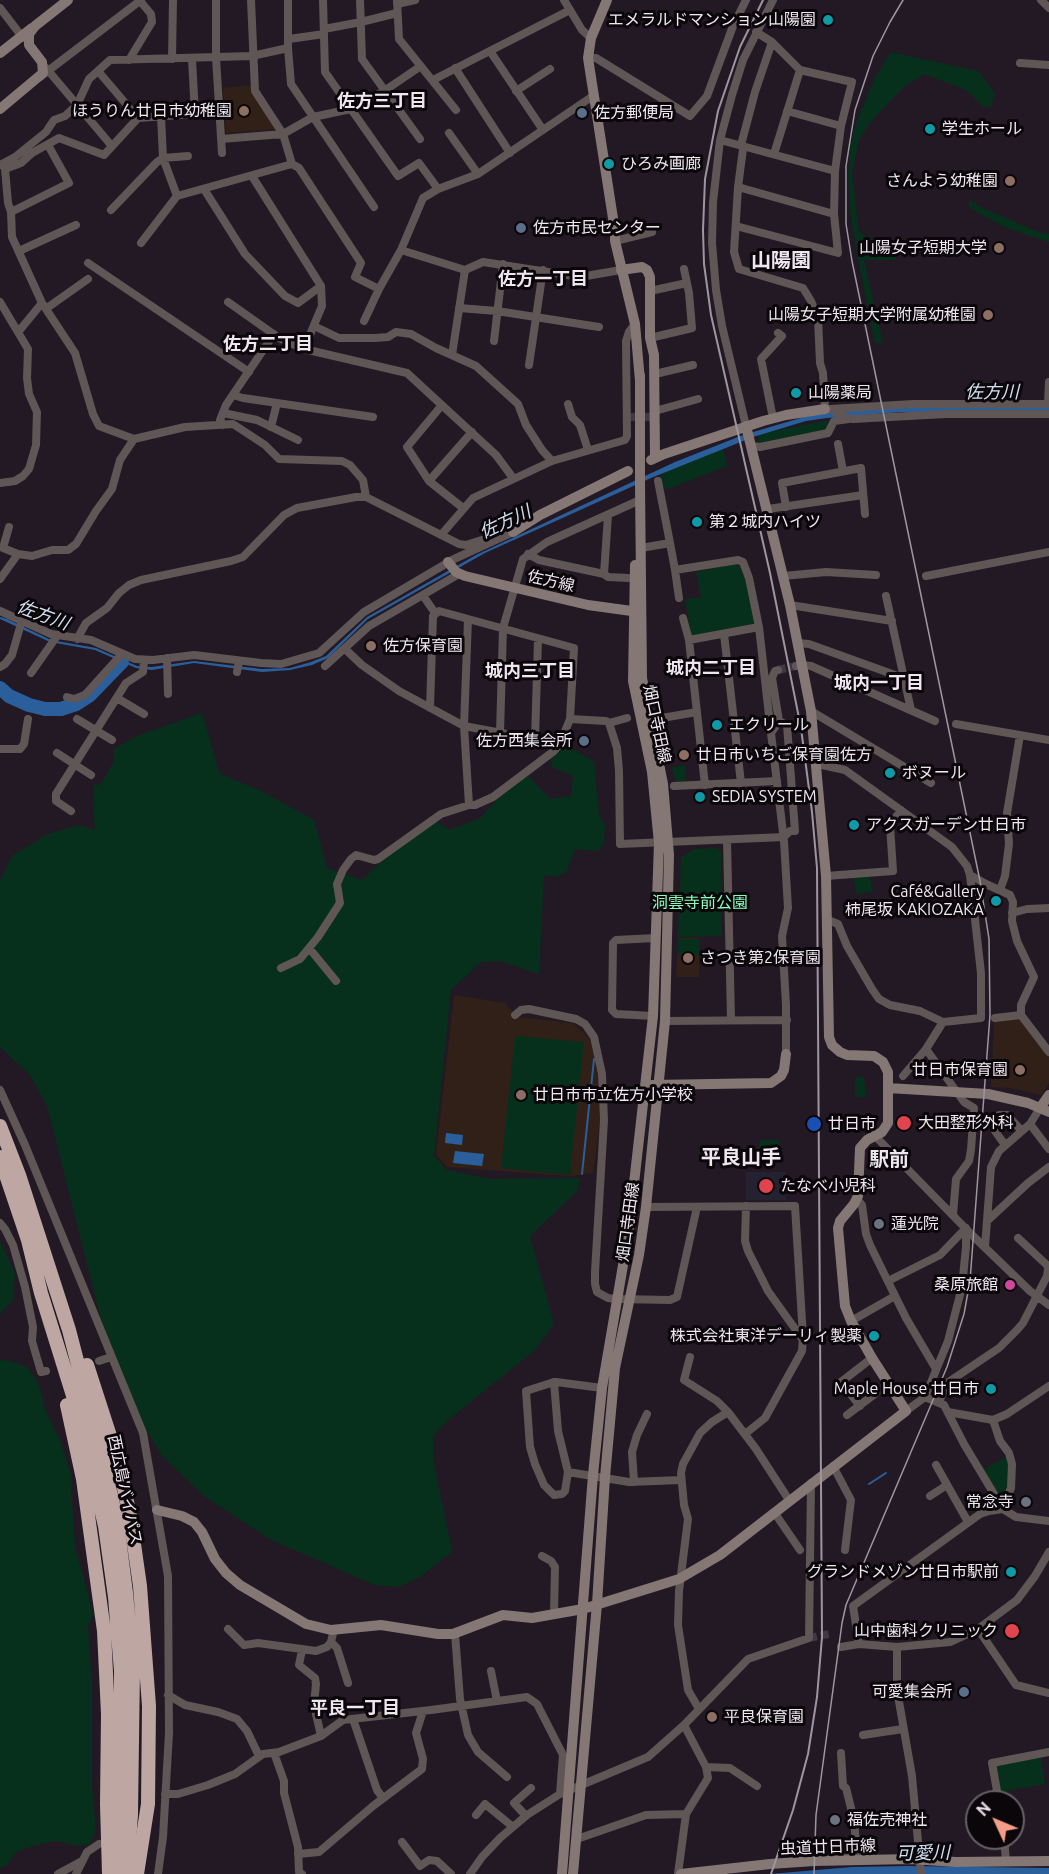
<!DOCTYPE html>
<meta charset="utf-8">
<style>
body{margin:0}
#map{position:relative;width:1049px;height:1874px;overflow:hidden;background:#231925;font-family:Ubuntu,sans-serif}
canvas{display:block}
.north{position:absolute;left:965px;top:1790px;width:60px;height:60px;box-sizing:border-box;background:#0a060a;border:2px solid #656066;border-radius:50%;rotate:314deg;font-size:16px;font-weight:700;line-height:24px;text-align:center;color:#eee7ef}
.north::after{content:'';display:block;margin:auto;width:21px;height:27px;background:#f49e88;clip-path:polygon(50% 0,100% 100%,50% 72%,0 100%)}
</style>
<div id="map">
<canvas width="1049" height="1874"></canvas>
<div class="north">N</div>
</div>
<script>
const ctx = document.querySelector('canvas').getContext('2d');
ctx.lineJoin = 'round';
function fill(path, color) {
  ctx.fillStyle = color;
  ctx.fill(path, 'evenodd');
}
function toPath(rows) {
  const path = new Path2D();
  for (const r of rows) {
    path.moveTo(r[0], r[1]);
    for (let i = 2; i < r.length; i += 2) path.lineTo(r[i], r[i + 1]);
  }
  return path;
}
function stroke(path, color, width, dash) {
  ctx.strokeStyle = color;
  ctx.lineWidth = width;
  ctx.lineCap = dash ? 'butt' : 'round';
  ctx.setLineDash(dash || []);
  ctx.stroke(path);
}
function label(font, color, halo, rows, align = 'center') {
  ctx.font = font + ' Ubuntu,"Noto Sans JP",sans-serif';
  ctx.lineWidth = 6;
  ctx.setLineDash([]);
  ctx.textBaseline = 'middle';
  ctx.strokeStyle = halo;
  ctx.fillStyle = color;
  for (const [text, x, y, turn = 0] of rows) {
    ctx.save();
    ctx.translate(x, y);
    ctx.rotate((+turn || 0) * Math.PI / 180);
    ctx.textAlign = isNaN(turn) ? turn : align;
    if (halo) ctx.strokeText(text, 0, 0);
    ctx.fillText(text, 0, 0);
    ctx.restore();
  }
}
fill(toPath([
 [252,85,277,129,226,133,223,88],
 [678,938,699,938,699,977,676,977],
 [454,995,505,1003,517,1017,573,1023,590,1039,598,1074,600,1120,593,1173,571,1176,447,1167,436,1154],
 [1019,1019,1049,1056,1049,1083,1041,1095,1009,1088,991,1087,994,1022]
]), '#302017');
fill(toPath([
 [745,1172,786,1172,786,1200,746,1200]
]), '#242131');
fill(toPath([
 [890,52,978,71,995,93,991,106,984,107,966,90,924,74,904,87,873,119,859,139,852,174,859,232,890,249,897,260,864,260,883,343,875,343,858,260,850,211,848,174,850,148,856,123,873,82],
 [969,199,982,208,1039,232,1049,234,1049,242,1007,228,980,214,969,207],
 [829,420,825,430,758,443,759,434],
 [723,448,727,466,665,490,660,474],
 [734,564,740,567,745,579,755,619,752,624,691,636,685,599,701,597,696,572],
 [202,713,220,774,259,790,314,820,327,868,362,880,379,864,436,821,449,830,479,819,497,800,527,775,550,799,571,796,573,776,552,767,551,759,566,745,594,762,599,815,605,825,604,843,598,851,575,849,567,871,557,877,544,875,539,974,500,961,481,962,451,990,434,1156,447,1170,490,1179,580,1178,577,1191,530,1236,554,1324,535,1350,447,1421,433,1436,433,1458,452,1552,420,1577,399,1587,375,1585,271,1540,204,1496,162,1456,131,1404,102,1323,47,1106,30,1075,0,1047,0,881,12,856,48,834,79,825,95,830,93,807,94,785,100,785,114,761,114,749,137,736],
 [685,765,686,784,676,784,672,767],
 [717,848,721,852,722,936,678,937,681,857,695,849],
 [870,876,872,892,857,894,853,878],
 [678,939,699,939,699,955,678,955],
 [515,1036,584,1042,570,1175,501,1168],
 [858,1076,864,1078,866,1098,855,1096,855,1078],
 [761,1140,778,1140,780,1144,779,1149,774,1154,765,1154,759,1147,759,1144],
 [0,1241,15,1273,13,1299,0,1314],
 [0,1360,10,1361,27,1367,38,1382,45,1409,60,1440,72,1477,71,1488,75,1546,93,1614,88,1626,92,1687,92,1788,96,1830,90,1844,79,1846,56,1841,36,1845,17,1852,4,1867,0,1868],
 [1008,1456,1010,1480,1003,1506,982,1470],
 [1040,1754,1045,1784,1001,1792,995,1764]
]), '#06301b');
fill(toPath([
 [900,407,1049,407,1049,412,901,412,827,418,806,421,753,437,651,478,485,553,368,619,328,658,312,665,290,670,262,672,194,663,152,670,136,668,95,650,50,642,0,619,0,617,7,619,51,640,96,648,137,666,152,667,194,661,262,669,290,668,311,662,326,656,367,617,476,555,675,462,743,435,804,417,828,412],
 [446,1133,463,1135,462,1145,445,1143],
 [455,1151,484,1154,482,1166,453,1163],
 [909,1866,1049,1868,1049,1874,770,1874,852,1867]
]), '#2a5f9c');
stroke(toPath([
 [582,1174,594,1059],
 [869,1484,886,1473]
]), '#2a5f9c', 2);
stroke(toPath([
 [0,688,9,696,29,705,45,709,61,709,76,704,90,695,122,662]
]), '#2a5f9c', 14);
stroke(toPath([
 [630,417,653,417],
 [778,670,796,666],
 [809,1638,829,1634]
]), '#413843', 8, [8, 4]);
stroke(toPath([
 [216,0,216,58,222,153],
 [251,0,255,91,283,134,292,164],
 [288,0,288,48,291,84,374,207],
 [323,0,325,72,398,176,419,163,438,189],
 [360,0,362,59,420,139],
 [397,0,399,39,456,110],
 [564,0,582,30,591,38],
 [1041,0,1049,8],
 [397,4,415,0],
 [0,8,23,38],
 [324,29,361,22,397,13],
 [289,39,324,34],
 [772,42,755,92,741,145,743,149,738,187,734,252,739,269,803,288,811,301,818,318,820,363,823,373,825,409],
 [490,51,543,130],
 [588,58,596,58,690,116,707,96,733,26,746,0],
 [172,59,173,0],
 [192,59,195,114],
 [129,60,152,22,151,14,140,1],
 [1020,63,1049,65],
 [46,68,111,145],
 [455,68,510,153],
 [98,71,138,118],
 [40,77,141,0],
 [433,80,570,10],
 [516,91,550,69],
 [787,111,841,126],
 [219,114,195,114,138,118,104,155,59,138,32,153,21,163,5,169,8,203,11,212,12,237,42,303,75,353,93,414,99,426,134,439,185,427,233,424,265,445,279,459,342,461,350,465,363,480,366,497],
 [161,116,163,158,177,196],
 [449,133,478,174],
 [221,139,283,134,313,117,351,109,384,91,421,66],
 [720,140,835,171],
 [774,154,800,70],
 [0,165,15,157,46,132,54,120,65,116,77,105,89,79,110,60,252,56,288,48],
 [252,176,321,286,322,306,304,349],
 [738,187,834,214],
 [204,189,245,254,285,296,298,303,321,286],
 [111,210,157,162,163,158,188,156],
 [11,212,69,183,48,145],
 [736,226,838,253,834,214,835,171,841,126,852,82,800,70,772,42,756,32],
 [615,241,652,232],
 [141,243,177,196,292,164,299,168,361,263,355,277,379,289],
 [401,250,465,270,483,262,580,277,621,270],
 [19,251,76,225],
 [88,263,249,372],
 [650,291,687,283],
 [0,302,28,349,27,378,29,394,37,412,36,445,29,469,23,476,15,481,0,483],
 [228,302,279,338,304,349,407,373,496,455,513,478],
 [47,308,88,279],
 [459,308,497,311,599,327],
 [364,321,379,289,401,250,423,198,438,189,478,174,593,96],
 [314,326,339,338,375,338,388,337,396,332,411,334,436,348,476,366,518,404,526,425,542,450,552,461],
 [19,331,42,303],
 [650,338,692,328,689,293,684,269],
 [494,341,503,264],
 [452,355,465,270],
 [529,365,543,270],
 [655,374,693,365],
 [233,395,243,398,373,417],
 [568,404,572,417,580,425,588,450],
 [1048,404,1049,382],
 [442,405,407,447,429,481,463,508],
 [825,409,833,410,846,418,853,419,946,414,1049,414],
 [830,409,913,404,1049,404],
 [655,411,698,399],
 [223,413,257,420,298,440],
 [773,418,761,359,782,336,778,333],
 [223,425,220,420,226,405,274,334],
 [746,426,722,326,716,290,712,243,713,202,720,140,732,95,743,60,773,0],
 [271,427,277,403],
 [838,444,843,471],
 [752,446,760,447,828,433,834,421,849,419],
 [429,481,472,432],
 [658,481,670,543],
 [786,507,782,483,861,468,865,514],
 [768,509,863,495],
 [9,527,3,548,18,554,32,556,52,550,68,550,76,544,96,511,112,489,120,460,134,439],
 [441,535,473,498,552,461,625,440,627,436,626,341,629,332,635,324],
 [641,548,670,543,675,570,738,560,743,562,749,578,759,627],
 [528,554,539,560,604,574,608,515],
 [675,570,679,598],
 [604,574,608,577,628,578],
 [783,576,826,572,876,575],
 [926,576,1049,552],
 [0,579,18,554],
 [886,596,911,710],
 [424,597,435,613],
 [790,605,892,621],
 [0,611,51,634,91,640,135,659,153,660,194,655,261,663,281,664,319,653,364,612,454,559,513,532],
 [683,618,689,640,705,785],
 [468,619,464,726,560,744],
 [724,634,741,783],
 [77,639,86,623,107,608,119,593,129,585,141,580,231,561,243,557,284,515,297,508,356,497,366,497,459,544,466,545,491,537],
 [689,640,759,627,771,733],
 [798,643,809,644,906,679],
 [167,658,168,694],
 [325,666,369,626,459,574],
 [796,666,803,665,811,666,935,721],
 [0,667,5,664,12,655,22,620],
 [778,670,775,671,772,678,779,721,771,733,784,841,788,908,782,936,786,1005,786,1054],
 [237,672,239,661],
 [31,673,57,636],
 [67,697,74,699,85,695,122,654],
 [117,698,144,714],
 [430,708,433,616,439,611,574,648,570,719,560,744,554,751,493,797,475,805,469,805],
 [811,711,931,783],
 [77,719,112,740],
 [570,719,606,721,609,723,617,748,619,771,620,844,784,837,790,831,795,831,787,725,779,721],
 [650,720,697,712],
 [609,723,627,718],
 [956,724,1049,740],
 [500,733,503,628,523,559,547,542,640,500],
 [535,739,538,639],
 [0,749,20,749,24,744,28,719],
 [57,753,91,775],
 [817,764,845,770,952,847,967,866,970,875,981,973,981,1018,943,1022,920,1011,890,1005,879,999,872,989,847,946,838,924,828,920],
 [674,786,777,781],
 [71,811,56,801,56,794,126,683,143,672,144,660],
 [727,840,731,1019],
 [970,875,986,884,1010,895,1013,902,1012,921,1017,941,1034,977,1021,1005,1021,1015],
 [826,876,893,871,890,825,901,810],
 [1000,890,1005,876,1009,844,1007,813,1020,735],
 [1012,913,1027,909,1049,908],
 [309,948,336,981],
 [281,968,300,959,318,937,340,903,337,884,343,870,351,859,356,855,374,860,378,859,441,814,469,805,464,726,399,691,362,665,345,649],
 [515,1015,521,1010,529,1009,576,1019,585,1024,594,1037,602,1074,604,1120,595,1272,595,1284,597,1292,608,1298,617,1299,670,1300,677,1297,697,1207],
 [653,1016,616,1014,612,1010,613,943,616,940,656,938],
 [995,1018,1021,1015,1049,1052],
 [665,1021,787,1020],
 [926,1049,964,1102,974,1108,971,1150,969,1161,956,1179,953,1215],
 [903,1076,926,1049,943,1022],
 [0,1090,25,1145,143,1433,168,1576,169,1733,163,1837,158,1874],
 [1030,1124,1049,1149],
 [875,1136,973,1236,1030,1291,1049,1305],
 [1005,1145,995,1131,996,1119,999,1115,1007,1115,1022,1131],
 [857,1199,862,1205,866,1234,870,1245,906,1318,936,1369],
 [746,1206,745,1241,748,1251,768,1291,803,1340],
 [646,1207,795,1206,803,1337,802,1351,765,1418,745,1434],
 [987,1221,1028,1183,1049,1167],
 [0,1223,5,1229,13,1245,25,1287,33,1327,32,1341,41,1372,46,1371],
 [985,1247,991,1167,999,1151,1030,1124,1040,1108],
 [888,1281,940,1255,966,1228],
 [851,1321,895,1296],
 [690,1357,684,1380,717,1401,728,1412,756,1449,789,1500],
 [99,1361,111,1357],
 [554,1382,558,1431,568,1472,565,1491,562,1494,554,1495,544,1485,535,1464,530,1447,526,1391,554,1382,556,1382,602,1388],
 [925,1397,948,1341,962,1287,966,1247,966,1229],
 [939,1402,947,1383,999,1348,1017,1330,1023,1323,1047,1276,1048,1269,1047,1265,1018,1238],
 [860,1406,841,1382,872,1358],
 [906,1411,925,1397,944,1405,964,1444,1003,1509,1016,1517,1049,1521],
 [948,1412,993,1420],
 [847,1415,888,1384],
 [936,1465,968,1522],
 [833,1466,851,1500,845,1550],
 [568,1472,629,1482,681,1480],
 [634,1482,632,1452,637,1435,647,1414],
 [930,1496,947,1485],
 [774,1512,800,1550],
 [542,1556,551,1561,555,1567,554,1614],
 [228,1629,244,1645,258,1643,316,1651,327,1647,331,1642,334,1629],
 [978,1629,1016,1685,1049,1693],
 [455,1634,460,1699,468,1735,478,1752,507,1777],
 [331,1642,337,1648,348,1683],
 [859,1644,853,1606,980,1514,989,1511,1003,1509,1011,1488,1012,1464,1009,1453,1000,1441,993,1420,1007,1414,1049,1386],
 [841,1647,859,1644,897,1647],
 [302,1650,299,1665,315,1678,316,1684,314,1705,321,1736],
 [491,1671,497,1701],
 [168,1695,185,1705,218,1712,237,1719,247,1731,259,1756],
 [699,1709,688,1690,678,1625,679,1591,688,1519,684,1505,681,1473,683,1464,700,1433,712,1422,728,1412],
 [353,1719,377,1790,383,1798],
 [863,1735,903,1729],
 [274,1753,284,1781,284,1793,298,1847,299,1872,302,1874],
 [841,1753,843,1786,846,1788,854,1820,857,1855,847,1855],
 [706,1767,730,1768,757,1786],
 [165,1794,178,1794,208,1785,235,1774,263,1754,279,1752,321,1736,343,1720,431,1710,527,1697,537,1704,563,1755,560,1794],
 [999,1802,992,1763,1049,1752],
 [476,1815,485,1804,513,1827],
 [526,1816,514,1803,531,1788],
 [854,1820,917,1822],
 [1004,1838,1006,1861],
 [577,1839,646,1815,686,1814],
 [402,1842,420,1866,429,1860,437,1861,451,1874],
 [298,1854,319,1852,373,1806,422,1769,423,1759,416,1733,423,1711],
 [58,1874,82,1861],
 [76,1874,87,1852,99,1844],
 [470,1874,482,1857,500,1838,527,1815,560,1794,648,1757,684,1725,748,1659,809,1638,811,1483],
 [678,1874,686,1814,708,1778,706,1767,684,1725],
 [921,1874,912,1776,897,1690,897,1647,950,1642,978,1629,1017,1600,1035,1576,1049,1552]
]), '#5f5655', 8);
stroke(toPath([
 [607,0,591,38,588,58,615,231,615,241,635,324,640,381],
 [0,53,32,28],
 [0,109,43,73,42,62,29,45,29,34,35,26,68,0],
 [621,270,642,267,647,270,650,277,650,338,654,355,655,457],
 [640,375,640,411],
 [651,460,664,454,763,421,786,415,825,409],
 [513,532,540,515,628,471],
 [448,562,456,572,465,576,588,605,639,612],
 [652,1085,771,1083,781,1076,784,1070,786,1054],
 [888,1088,988,1094,1028,1103,1049,1112],
 [1040,1108,1049,1095],
 [157,1510,182,1516,194,1522,202,1532,215,1559,226,1573,240,1585,306,1624,331,1630,381,1625,438,1634,453,1634,503,1615,532,1618,583,1609,679,1579,720,1555,906,1411,872,1358,851,1321,845,1306,838,1228,840,1221,854,1204,858,1196,860,1148,867,1140,882,1132,888,1123,888,1072,883,1062,874,1056,847,1055,840,1052,832,1045,829,1037,826,876,811,711,790,605,746,426],
 [562,1874,593,1475,602,1388,628,1236,653,1016,659,843,652,772,633,681,635,565],
 [573,1874,597,1604,605,1477,615,1368,639,1255,646,1207,665,1021,669,855,663,784,642,678,640,485],
 [681,1874,770,1864,814,1861,911,1859,956,1862,1049,1861]
]), '#857774', 10);
stroke(toPath([
 [0,1126,19,1175,69,1330,105,1468,117,1523,126,1593,133,1668,131,1814],
 [0,1157,28,1240,41,1293,79,1415,105,1526,115,1597,121,1671,121,1813],
 [87,1365,119,1464,130,1516,140,1586,149,1706,148,1804,137,1874],
 [67,1405,83,1479,104,1631,108,1714,107,1804,109,1874]
]), '#bea7a3', 14);
stroke(toPath([
 [814,1874,816,1815,842,1623,846,1605,947,1367,964,1314,970,1281,990,1015,989,939,980,881,852,261,846,224,846,166,855,110,873,56,890,22,903,0]
]), '#9e969f', 1.5);
stroke(toPath([
 [763,0,740,47,718,111,705,179,703,230,704,264,711,315,770,573,801,728,812,812,817,868,822,1637,817,1697,808,1754,793,1810,771,1874]
]), '#9e969f', 2);
stroke(toPath([
 [640,411,640,485]
]), '#857774', 10);
stroke(toPath([
 [116,1874,121,1813],
 [127,1874,131,1814]
]), '#bea7a3', 14);
for (const [x, y, r, color] of [
 [828,20,6,"#0f9aa8"],
 [244,111,6,"#8d6e63"],
 [582,113,6,"#5c6f8a"],
 [930,129,6,"#0f9aa8"],
 [609,164,6,"#0f9aa8"],
 [1010,181,6,"#8d6e63"],
 [521,228,6,"#5c6f8a"],
 [999,248,6,"#8d6e63"],
 [988,315,6,"#8d6e63"],
 [796,393,6,"#0f9aa8"],
 [697,522,6,"#0f9aa8"],
 [371,646,6,"#8d6e63"],
 [717,725,6,"#0f9aa8"],
 [584,741,6,"#5c6f8a"],
 [684,755,6,"#8d6e63"],
 [890,773,6,"#0f9aa8"],
 [700,797,6,"#0f9aa8"],
 [854,825,6,"#0f9aa8"],
 [996,901,6,"#0f9aa8"],
 [688,958,6,"#8d6e63"],
 [1020,1070,6,"#8d6e63"],
 [521,1095,6,"#8d6e63"],
 [904,1123,8,"#e0444e"],
 [814,1124,8,"#1a4fb4"],
 [766,1186,8,"#e0444e"],
 [879,1224,6,"#6b7280"],
 [1010,1285,6,"#d1479c"],
 [874,1336,6,"#0f9aa8"],
 [991,1389,6,"#0f9aa8"],
 [1026,1502,6,"#6b7280"],
 [1011,1572,6,"#0f9aa8"],
 [1012,1631,8,"#e0444e"],
 [964,1692,6,"#5c6f8a"],
 [712,1717,6,"#8d6e63"],
 [835,1820,6,"#6b7280"]
]) {
  const dot = new Path2D();
  dot.arc(x, y, r, 0, 2 * Math.PI);
  ctx.fillStyle = color;
  ctx.fill(dot);
  stroke(dot, '#0a060a', 2);
}
label('16px', '#eee7ef', '#0a060a', [
 ["エメラルドマンション山陽園",816,20,"right"],
 ["ほうりん廿日市幼稚園",232,111,"right"],
 ["佐方郵便局",594,113],
 ["学生ホール",942,129],
 ["ひろみ画廊",621,164],
 ["さんよう幼稚園",998,181,"right"],
 ["佐方市民センター",533,228],
 ["山陽女子短期大学",987,248,"right"],
 ["山陽女子短期大学附属幼稚園",976,315,"right"],
 ["山陽薬局",808,393],
 ["第２城内ハイツ",709,522],
 ["佐方保育園",383,646],
 ["エクリール",729,725],
 ["佐方西集会所",572,741,"right"],
 ["廿日市いちご保育園佐方",696,755],
 ["ボヌール",902,773],
 ["SEDIA SYSTEM",712,797],
 ["アクスガーデン廿日市",866,825],
 ["Café&Gallery",984,892,"right"],
 ["柿尾坂 KAKIOZAKA",984,910,"right"],
 ["さつき第2保育園",700,958],
 ["廿日市保育園",1008,1070,"right"],
 ["廿日市市立佐方小学校",533,1095],
 ["大田整形外科",918,1123],
 ["廿日市",828,1124],
 ["たなべ小児科",780,1186],
 ["蓮光院",891,1224],
 ["桑原旅館",998,1285,"right"],
 ["株式会社東洋デーリィ製薬",862,1336,"right"],
 ["Maple House 廿日市",979,1389,"right"],
 ["常念寺",1014,1502,"right"],
 ["グランドメゾン廿日市駅前",999,1572,"right"],
 ["山中歯科クリニック",998,1631,"right"],
 ["可愛集会所",952,1692,"right"],
 ["平良保育園",724,1717],
 ["福佐売神社",847,1820]
], 'left');
label('16px', '#eee7ef', '#0a060a', [
 ["佐方線",551,581,13],
 ["畑口寺田線",657,724,78],
 ["畑口寺田線",628,1222,-82],
 ["西広島バイパス",125,1490,78],
 ["虫道廿日市線",828,1847,-2]
]);
label('16px', '#88feba', '#0a060a', [
 ["洞雲寺前公園",700,903]
]);
label('bold 18px', '#eee7ef', '#0a060a', [
 ["佐方三丁目",382,101],
 ["佐方一丁目",543,279],
 ["佐方二丁目",268,344],
 ["城内二丁目",711,668],
 ["城内三丁目",530,671],
 ["城内一丁目",879,683],
 ["平良一丁目",355,1708]
]);
label('italic 18px', '#d1e0f1', '#0a060a', [
 ["佐方川",992,392],
 ["佐方川",505,522,-25],
 ["佐方川",43,615,20],
 ["可愛川",923,1853,-1]
]);
label('bold 20px', '#eee7ef', '#0a060a', [
 ["山陽園",781,260],
 ["平良山手",741,1157],
 ["駅前",889,1159]
]);
</script>
